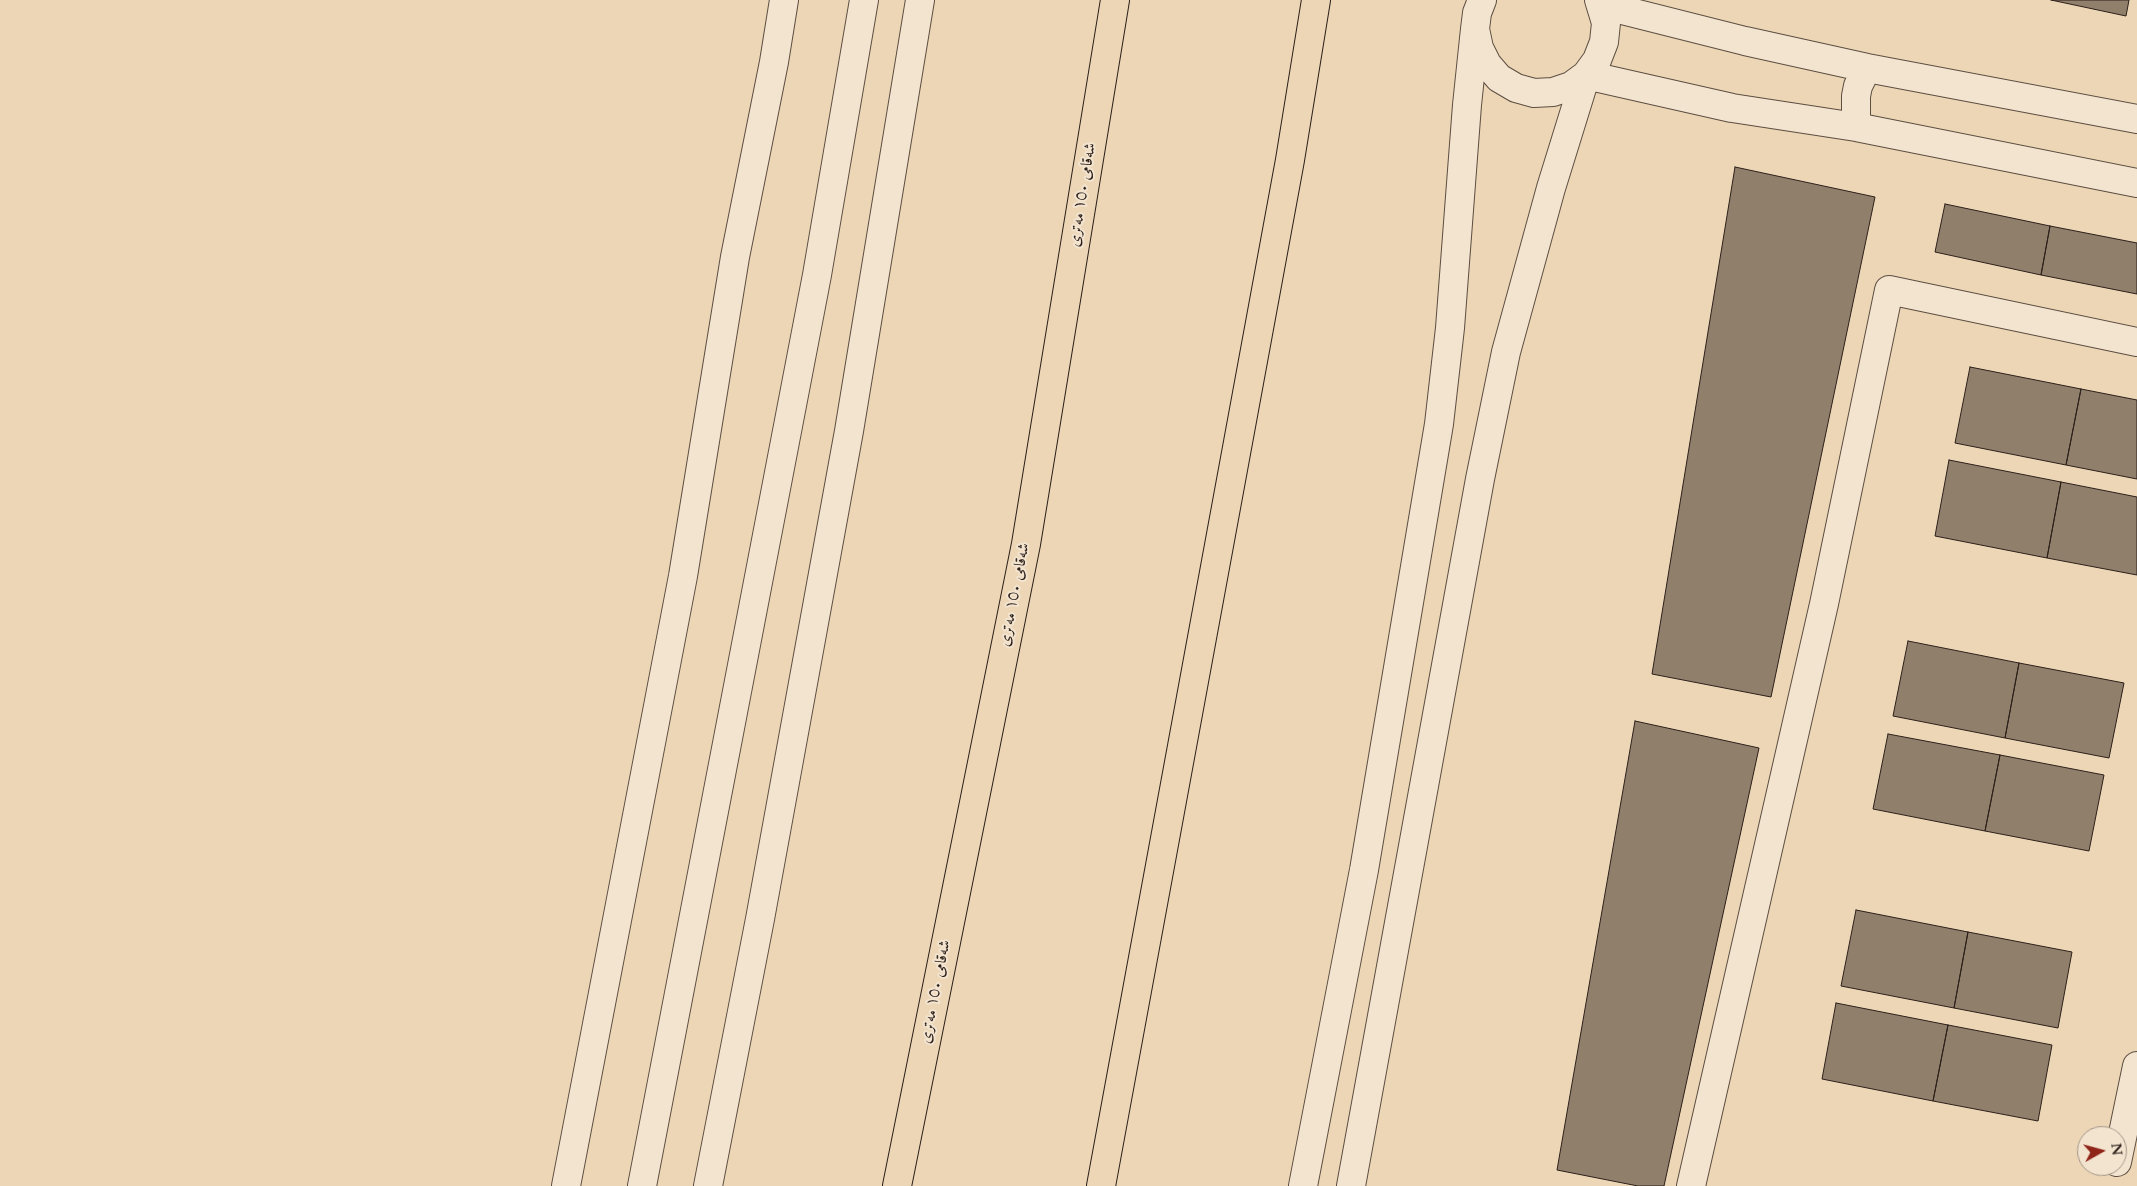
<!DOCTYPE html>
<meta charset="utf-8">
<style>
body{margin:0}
#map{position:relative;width:2137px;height:1186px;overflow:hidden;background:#ecd6b6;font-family:Cardo,serif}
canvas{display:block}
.north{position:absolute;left:2077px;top:1126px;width:50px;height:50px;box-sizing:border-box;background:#f3e4d0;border:1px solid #a39687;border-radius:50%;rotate:83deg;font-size:14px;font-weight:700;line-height:20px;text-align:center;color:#2c201a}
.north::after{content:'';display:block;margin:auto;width:18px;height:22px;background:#8f2418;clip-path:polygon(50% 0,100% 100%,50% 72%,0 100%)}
</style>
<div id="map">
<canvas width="2137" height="1186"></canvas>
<div class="north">N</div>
</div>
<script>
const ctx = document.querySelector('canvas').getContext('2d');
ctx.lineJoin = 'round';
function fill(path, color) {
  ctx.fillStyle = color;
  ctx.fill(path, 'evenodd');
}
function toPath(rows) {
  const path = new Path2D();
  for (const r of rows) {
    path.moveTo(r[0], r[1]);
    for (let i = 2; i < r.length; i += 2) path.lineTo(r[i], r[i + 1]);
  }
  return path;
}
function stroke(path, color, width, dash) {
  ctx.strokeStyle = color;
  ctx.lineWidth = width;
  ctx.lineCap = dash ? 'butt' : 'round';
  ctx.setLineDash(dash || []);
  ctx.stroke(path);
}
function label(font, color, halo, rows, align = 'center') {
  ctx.font = font + ' Cardo,Amiri,serif';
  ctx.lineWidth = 4;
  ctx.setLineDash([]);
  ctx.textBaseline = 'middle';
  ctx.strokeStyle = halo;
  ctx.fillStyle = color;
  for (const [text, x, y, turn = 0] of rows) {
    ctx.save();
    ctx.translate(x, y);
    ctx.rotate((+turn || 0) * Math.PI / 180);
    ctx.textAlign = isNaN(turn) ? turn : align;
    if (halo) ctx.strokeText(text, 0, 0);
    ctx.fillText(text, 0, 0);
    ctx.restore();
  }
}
const building = toPath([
 [2051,0,2129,0,2126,16,2051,0],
 [1735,167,1875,197,1771,697,1652,674,1735,167],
 [1945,204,2050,226,2041,275,1935,252,1945,204],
 [2050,226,2137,243,2137,294,2041,275,2050,226],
 [1970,367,2081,389,2066,465,1955,443,1970,367],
 [2081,389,2137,400,2137,479,2066,465,2081,389],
 [1949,460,2061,482,2047,558,1935,536,1949,460],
 [2061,482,2137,497,2137,575,2047,558,2061,482],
 [1908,641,2019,663,2005,738,1893,716,1908,641],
 [2019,663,2124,683,2109,758,2005,738,2019,663],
 [1635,721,1759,748,1664,1186,1638,1186,1557,1170,1635,721],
 [1888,734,2000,755,1985,831,1873,809,1888,734],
 [2000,755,2104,775,2089,851,1985,831,2000,755],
 [1856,910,1968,932,1954,1008,1841,986,1856,910],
 [1968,932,2072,952,2058,1028,1954,1008,1968,932],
 [1836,1003,1948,1025,1933,1101,1822,1079,1836,1003],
 [1948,1025,2052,1045,2038,1121,1933,1101,1948,1025]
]);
fill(building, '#907f6b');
stroke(building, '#2c201a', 1);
const minor = toPath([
 [1482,0,1477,13,1475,29,1479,48,1487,64,1499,78,1516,88,1534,93,1553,92,1571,86,1586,75,1597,60,1604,42,1606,23,1599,0],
 [1602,0,1602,5,1745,41,1867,68,2137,119],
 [1856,127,1856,96,1858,86,1867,68],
 [2117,1162,2137,1066],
 [566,1186,683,576,735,257,774,62,784,0],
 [642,1186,817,275,864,0],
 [708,1186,760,919,849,431,920,0],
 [1303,1186,1364,870,1439,424,1450,328,1467,105,1475,29],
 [1351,1186,1480,479,1506,352,1551,188,1586,75,1732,108,1856,127,2137,183],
 [1691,1186,1824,604,1889,290,2137,342]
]);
const highway = toPath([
 [897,1186,1026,544,1115,0],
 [1101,1186,1290,160,1316,0]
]);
stroke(minor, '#5c4e41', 30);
stroke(highway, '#2c201a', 30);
stroke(minor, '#f3e4d0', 28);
stroke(highway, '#ecd6b6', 28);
label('16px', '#2c201a', '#f3e4d0', [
 ["شەقامی ١٥٠ مەتری",1083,195,-81],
 ["شەقامی ١٥٠ مەتری",1015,595,-79],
 ["شەقامی ١٥٠ مەتری",936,992,-79]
]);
</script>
